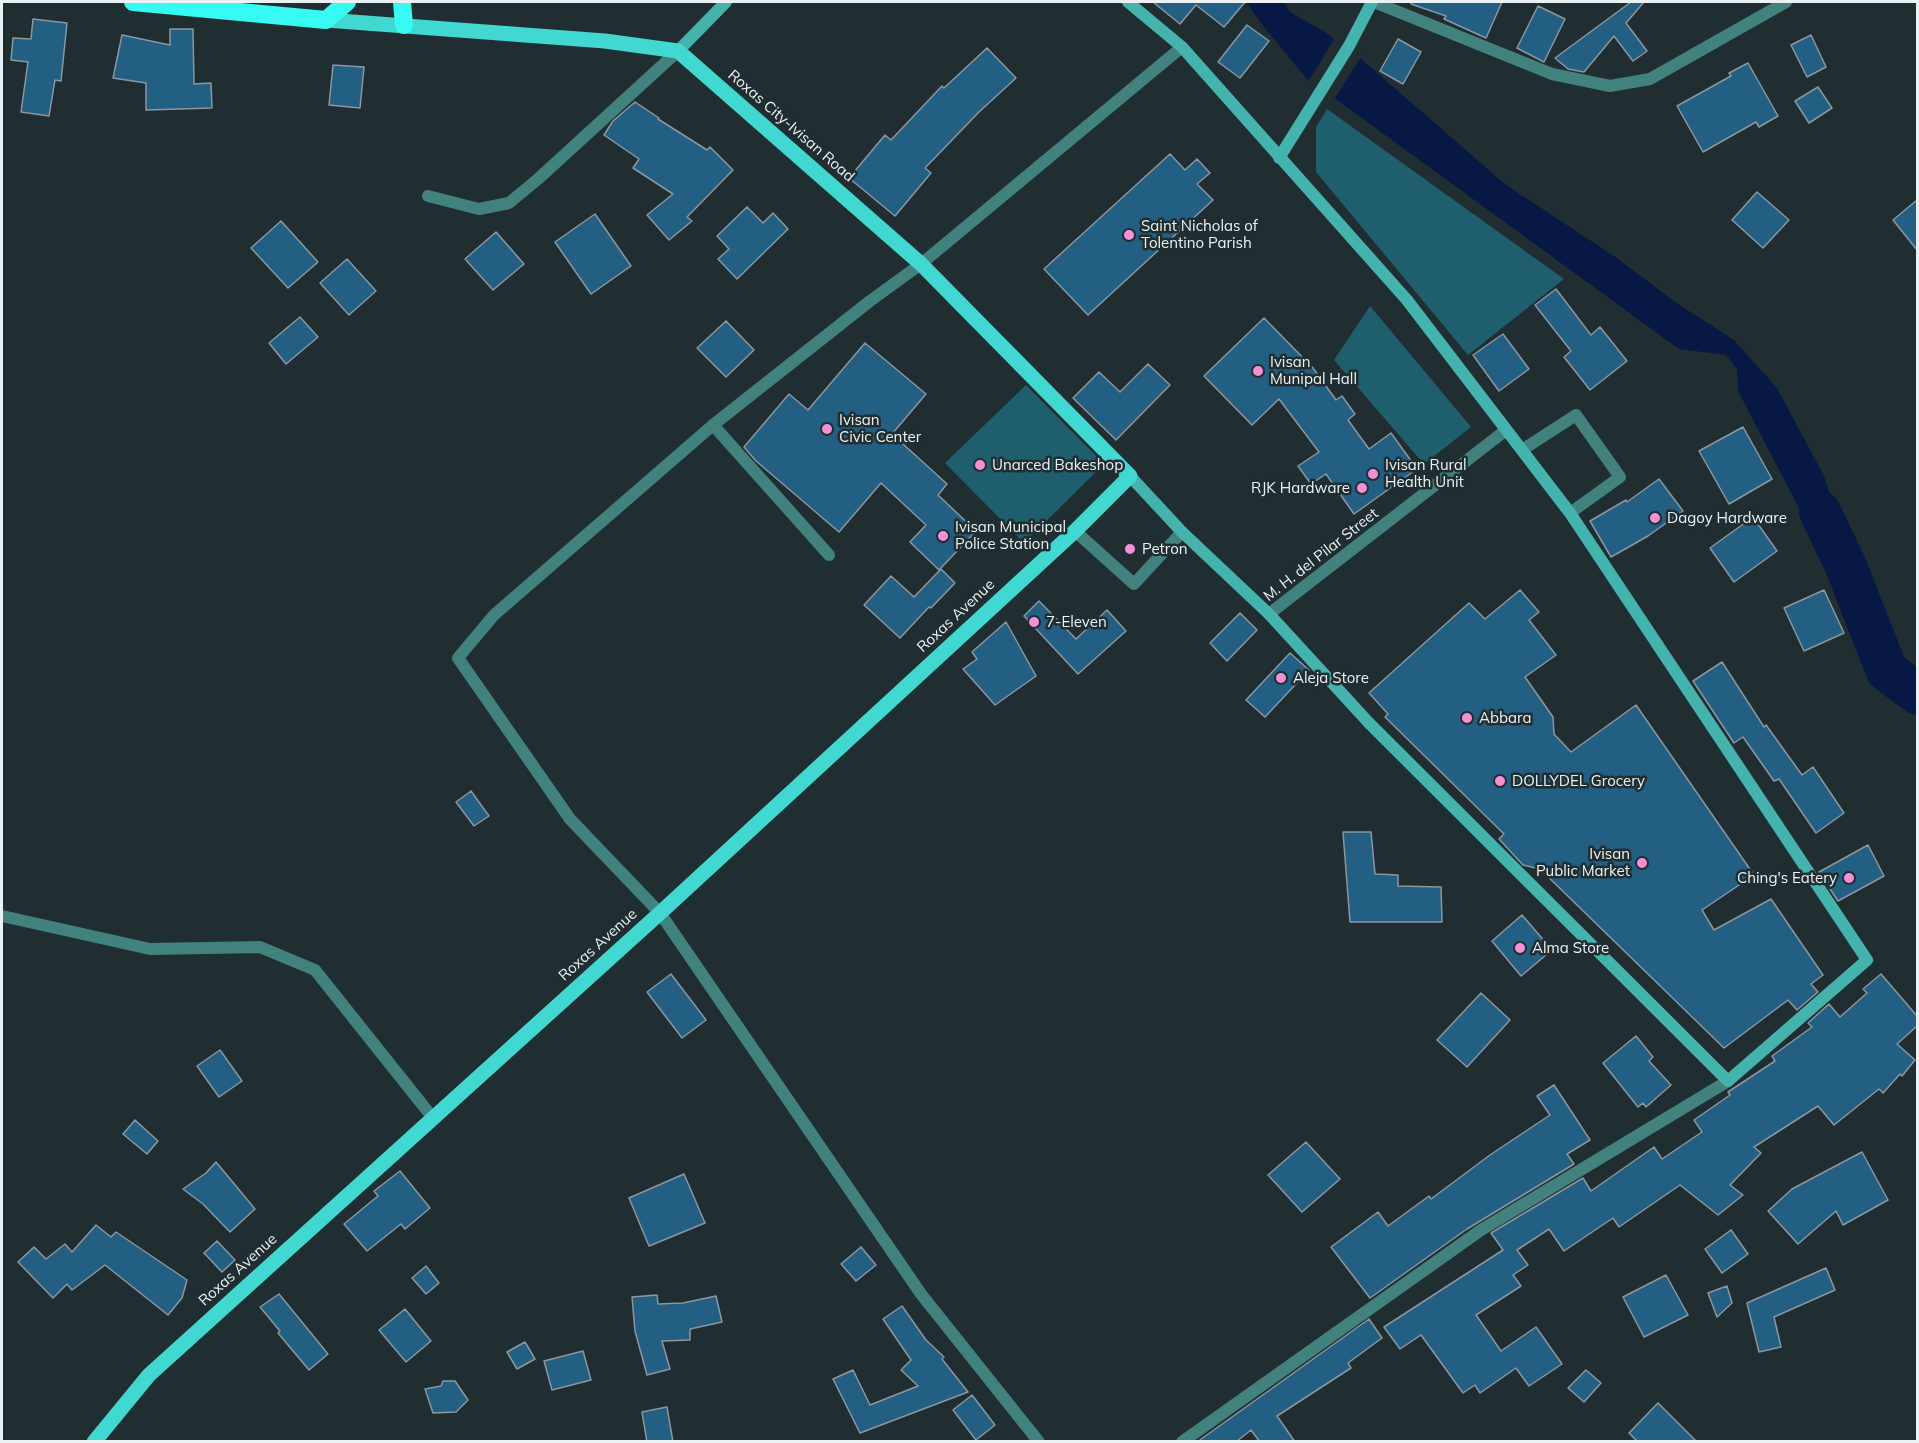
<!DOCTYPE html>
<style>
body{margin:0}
#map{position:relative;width:1919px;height:1443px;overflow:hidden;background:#212e31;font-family:Mulish,sans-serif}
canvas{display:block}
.frame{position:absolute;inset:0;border:3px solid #eaf2f4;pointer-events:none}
</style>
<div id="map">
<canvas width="1919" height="1443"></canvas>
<div class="frame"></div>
</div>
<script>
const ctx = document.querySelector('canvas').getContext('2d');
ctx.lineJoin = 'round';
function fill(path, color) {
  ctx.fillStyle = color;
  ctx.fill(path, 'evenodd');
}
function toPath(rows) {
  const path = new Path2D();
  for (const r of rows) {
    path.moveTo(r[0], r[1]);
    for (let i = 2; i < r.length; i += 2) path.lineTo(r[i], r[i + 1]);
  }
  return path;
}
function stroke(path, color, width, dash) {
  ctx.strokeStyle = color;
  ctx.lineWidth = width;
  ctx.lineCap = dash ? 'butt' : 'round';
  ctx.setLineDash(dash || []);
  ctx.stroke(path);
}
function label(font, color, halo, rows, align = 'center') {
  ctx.font = font + ' Mulish,sans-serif';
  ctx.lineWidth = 5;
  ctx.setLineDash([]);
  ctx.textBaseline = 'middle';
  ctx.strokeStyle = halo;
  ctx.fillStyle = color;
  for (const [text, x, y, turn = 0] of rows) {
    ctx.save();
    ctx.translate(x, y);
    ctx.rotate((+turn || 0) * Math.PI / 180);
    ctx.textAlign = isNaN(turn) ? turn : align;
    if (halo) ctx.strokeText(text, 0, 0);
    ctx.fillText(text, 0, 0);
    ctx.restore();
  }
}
fill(toPath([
 [1327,109,1564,279,1468,355,1316,172,1316,127],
 [1370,306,1471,427,1424,464,1334,360],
 [1026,385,1104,464,1024,543,945,463]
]), '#1e5e6d');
fill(toPath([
 [1246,2,1284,2,1290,12,1325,32,1360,58,1506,185,1614,256,1678,304,1734,340,1777,388,1824,476,1838,519,1845,564,1802,514,1738,391,1737,369,1726,355,1679,349,1337,100,1305,77,1260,22]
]), '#081844');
fill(toPath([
 [1335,38,1362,55,1333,101,1308,82]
]), '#212e31');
stroke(toPath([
 [1820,512,1845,564,1887,671,1918,694]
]), '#081844', 42);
const building = toPath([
 [1153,2,1245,2,1224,27,1196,5,1180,24,1153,2],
 [1411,2,1502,2,1486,38,1444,19,1446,16,1411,4,1411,2],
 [1631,2,1644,2,1626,23,1647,51,1633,61,1614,36,1584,72,1568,69,1555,58,1631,2],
 [1538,6,1565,19,1544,62,1517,48,1538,6],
 [33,19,67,23,61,81,55,80,49,116,21,112,28,62,11,60,13,38,31,39,33,19],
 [1247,25,1269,41,1240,78,1218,62,1247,25],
 [170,29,193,29,194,84,211,83,212,108,146,110,146,83,113,78,122,35,170,45,170,29],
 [1811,35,1826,67,1807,77,1791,45,1811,35],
 [1398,39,1421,52,1403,84,1380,71,1398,39],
 [987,48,1016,78,979,112,925,168,931,173,895,216,849,178,885,135,891,140,942,86,944,88,987,48],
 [1748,63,1778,116,1759,127,1756,122,1703,152,1677,106,1731,76,1729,73,1748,63],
 [333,65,364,67,360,108,329,105,333,65],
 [1818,87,1832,108,1809,123,1795,101,1818,87],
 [635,102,659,118,658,119,707,150,710,147,733,170,687,217,692,221,669,240,647,215,673,194,633,168,639,159,604,135,613,121,635,102],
 [1170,154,1185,170,1197,159,1210,173,1197,184,1213,200,1088,315,1044,269,1170,154],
 [1757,192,1789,220,1763,248,1732,220,1757,192],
 [1917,200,1917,250,1893,220,1917,200],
 [747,207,763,223,773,213,788,229,737,279,718,259,729,249,717,236,747,207],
 [595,214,631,266,591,294,555,242,595,214],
 [281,221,318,262,288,288,251,248,281,221],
 [496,232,524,264,493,290,465,259,496,232],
 [347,259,376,291,349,315,320,283,347,259],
 [1556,289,1591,335,1600,327,1627,361,1590,390,1564,357,1571,351,1535,305,1556,289],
 [300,317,318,337,286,364,269,343,300,317],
 [1264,318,1313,368,1336,400,1342,396,1355,414,1348,420,1369,449,1391,433,1417,469,1354,514,1326,474,1311,484,1298,466,1319,452,1279,399,1252,425,1204,376,1264,318],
 [726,321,754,350,726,377,697,348,726,321],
 [1503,334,1529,369,1499,391,1473,355,1503,334],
 [865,343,926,394,892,434,947,484,938,495,976,531,939,570,910,542,926,525,881,483,839,532,756,461,744,447,789,394,808,410,865,343],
 [1148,364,1170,385,1116,440,1073,398,1099,372,1120,392,1148,364],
 [1743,427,1772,479,1729,504,1699,451,1743,427],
 [1659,479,1683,511,1648,536,1611,557,1590,521,1626,500,1627,502,1659,479],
 [1753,517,1777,551,1734,582,1710,548,1753,517],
 [941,569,955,583,931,608,929,607,900,638,864,605,891,576,914,597,941,569],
 [1520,590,1539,612,1529,620,1556,655,1525,677,1553,717,1554,734,1571,752,1636,705,1754,875,1702,910,1714,930,1771,899,1823,975,1811,984,1818,992,1797,1010,1788,1000,1724,1048,1540,869,1523,865,1499,839,1504,834,1385,717,1388,714,1369,693,1469,603,1485,619,1520,590],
 [1824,590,1844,633,1804,651,1784,608,1824,590],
 [1039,601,1076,639,1107,610,1126,631,1078,674,1024,616,1039,601],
 [1240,613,1257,630,1227,661,1210,643,1240,613],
 [1006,622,1036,676,995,705,963,669,977,659,972,652,1006,622],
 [1290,653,1309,670,1265,717,1246,700,1290,653],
 [1722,662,1764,727,1766,725,1802,775,1813,767,1844,813,1816,833,1779,779,1774,781,1743,737,1734,743,1693,681,1722,662],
 [471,791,489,816,474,826,456,802,471,791],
 [1343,832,1371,832,1375,874,1398,875,1398,886,1441,887,1442,922,1350,922,1343,832],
 [1868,845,1884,876,1838,901,1819,872,1868,845],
 [1522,915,1552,950,1521,976,1492,941,1522,915],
 [671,974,706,1020,682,1038,647,992,671,974],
 [1881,974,1917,1016,1917,1026,1897,1044,1915,1060,1902,1076,1900,1074,1883,1093,1879,1089,1834,1125,1818,1106,1754,1147,1761,1153,1730,1185,1743,1195,1718,1215,1680,1185,1619,1227,1613,1218,1564,1251,1549,1229,1517,1250,1528,1265,1513,1275,1521,1286,1476,1315,1501,1351,1536,1327,1562,1364,1529,1386,1516,1368,1480,1393,1475,1385,1463,1393,1421,1335,1400,1349,1384,1327,1503,1250,1491,1233,1583,1178,1591,1191,1654,1147,1662,1159,1702,1132,1694,1120,1730,1095,1728,1092,1775,1061,1772,1056,1812,1027,1808,1023,1829,1004,1840,1017,1867,993,1863,989,1881,974],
 [1481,993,1510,1020,1467,1067,1437,1040,1481,993],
 [1636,1036,1653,1057,1649,1061,1671,1085,1646,1107,1643,1103,1638,1107,1603,1063,1636,1036],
 [220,1050,242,1081,219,1097,197,1066,220,1050],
 [1554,1085,1590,1140,1567,1154,1574,1164,1467,1229,1370,1298,1331,1247,1378,1212,1388,1226,1429,1196,1431,1199,1490,1155,1550,1115,1537,1096,1554,1085],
 [135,1120,158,1141,147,1154,123,1134,135,1120],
 [1306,1142,1340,1179,1302,1212,1268,1175,1306,1142],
 [1862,1152,1888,1200,1843,1225,1836,1211,1798,1244,1768,1211,1792,1189,1862,1152],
 [216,1162,255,1209,230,1232,203,1204,183,1189,206,1173,216,1162],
 [400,1171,430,1208,405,1229,401,1224,367,1251,344,1224,378,1196,374,1191,400,1171],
 [684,1174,705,1223,649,1246,629,1198,684,1174],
 [96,1225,111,1237,116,1232,187,1280,182,1298,168,1315,105,1265,72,1290,67,1284,53,1298,18,1262,34,1247,46,1259,65,1244,72,1252,96,1225],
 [1731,1230,1748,1254,1722,1273,1705,1249,1731,1230],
 [217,1241,235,1260,222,1272,204,1253,217,1241],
 [861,1247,876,1265,856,1281,841,1264,861,1247],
 [426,1266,439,1283,426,1294,412,1278,426,1266],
 [1826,1268,1835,1290,1774,1317,1781,1347,1759,1352,1747,1303,1826,1268],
 [1666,1275,1688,1315,1644,1337,1623,1297,1666,1275],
 [1727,1286,1732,1303,1717,1317,1708,1293,1727,1286],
 [279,1294,328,1354,309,1370,278,1333,280,1331,260,1307,279,1294],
 [657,1295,658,1304,683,1303,716,1296,722,1322,690,1329,690,1340,662,1341,670,1369,647,1375,635,1331,632,1297,657,1295],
 [902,1306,926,1340,944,1357,942,1359,968,1392,860,1433,833,1379,853,1370,870,1405,918,1386,901,1370,911,1360,883,1319,902,1306],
 [405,1309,431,1341,406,1362,379,1330,405,1309],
 [1369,1319,1382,1338,1348,1363,1351,1368,1277,1416,1295,1442,1260,1442,1251,1430,1236,1442,1197,1442,1369,1319],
 [525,1342,535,1359,517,1369,507,1352,525,1342],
 [583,1351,591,1380,552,1390,544,1361,583,1351],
 [1586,1370,1601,1383,1584,1402,1568,1388,1586,1370],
 [443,1381,455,1381,468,1400,456,1412,433,1413,425,1389,441,1386,443,1381],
 [972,1395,995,1425,976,1440,953,1410,972,1395],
 [1658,1403,1697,1442,1638,1442,1629,1433,1658,1403],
 [667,1407,673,1442,647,1442,642,1412,667,1407]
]);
fill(building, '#235e83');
stroke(building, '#8b979f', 1.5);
stroke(toPath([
 [713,425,829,555],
 [1522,450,1576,415,1620,477,1570,513],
 [1075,531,1134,584,1182,532],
 [2,916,150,949,260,947,315,970,433,1118]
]), '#42827e', 12);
stroke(toPath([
 [1374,2,1552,74,1610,86,1650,79,1786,2],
 [428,196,479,209,509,203,538,179,678,51],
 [1269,614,1506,430],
 [1039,1442,921,1294,660,913,570,819,458,658,494,615,713,425,870,301,921,264,1182,47],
 [1182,1442,1481,1230,1728,1081]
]), '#42827e', 12);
stroke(toPath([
 [1128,2,1182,47,1407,300,1570,513,1867,960,1728,1081,1369,723,1269,614,1182,532,1130,476],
 [678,51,726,2],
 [1279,158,1349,46,1372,2]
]), '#45b3ad', 12);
stroke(toPath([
 [94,1442,149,1375,660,913,1075,531,1130,476,921,264,678,51,605,41,326,20]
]), '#41d8d1', 15);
stroke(toPath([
 [133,2,326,20,347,2],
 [402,2,404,25]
]), '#37fbf3', 18);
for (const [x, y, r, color] of [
 [1129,235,6,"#f491d4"],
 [1258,371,6,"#f491d4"],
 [827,429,6,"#f491d4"],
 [980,465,6,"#f491d4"],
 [1373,474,6,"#f491d4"],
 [1362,488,6,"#f491d4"],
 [1655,518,6,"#f491d4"],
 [943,536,6,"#f491d4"],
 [1130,549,6,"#f491d4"],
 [1034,622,6,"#f491d4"],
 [1281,678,6,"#f491d4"],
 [1467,718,6,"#f491d4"],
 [1500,781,6,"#f491d4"],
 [1642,863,6,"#f491d4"],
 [1849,878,6,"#f491d4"],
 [1520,948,6,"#f491d4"]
]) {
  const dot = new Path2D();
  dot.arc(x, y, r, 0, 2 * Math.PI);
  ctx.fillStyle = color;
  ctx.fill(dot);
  stroke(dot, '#212e31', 2);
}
label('15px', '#eaf2f4', '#212e31', [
 ["Roxas City-Ivisan Road",791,126,41],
 ["M. H. del Pilar Street",1321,555,-38],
 ["Roxas Avenue",956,616,-43],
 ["Roxas Avenue",598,945,-42],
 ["Roxas Avenue",238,1270,-42]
]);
label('15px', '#eaf2f4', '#212e31', [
 ["Saint Nicholas of",1141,226],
 ["Tolentino Parish",1141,243],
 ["Ivisan",1270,362],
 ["Munipal Hall",1270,379],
 ["Ivisan",839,420],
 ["Civic Center",839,437],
 ["Unarced Bakeshop",992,465],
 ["Ivisan Rural",1385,465],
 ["Health Unit",1385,482],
 ["RJK Hardware",1350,488,"right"],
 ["Dagoy Hardware",1667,518],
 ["Ivisan Municipal",955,527],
 ["Police Station",955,544],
 ["Petron",1142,549],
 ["7-Eleven",1046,622],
 ["Aleja Store",1293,678],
 ["Abbara",1479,718],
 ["DOLLYDEL Grocery",1512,781],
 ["Ivisan",1630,854,"right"],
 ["Public Market",1630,871,"right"],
 ["Ching's Eatery",1837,878,"right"],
 ["Alma Store",1532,948]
], 'left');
</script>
